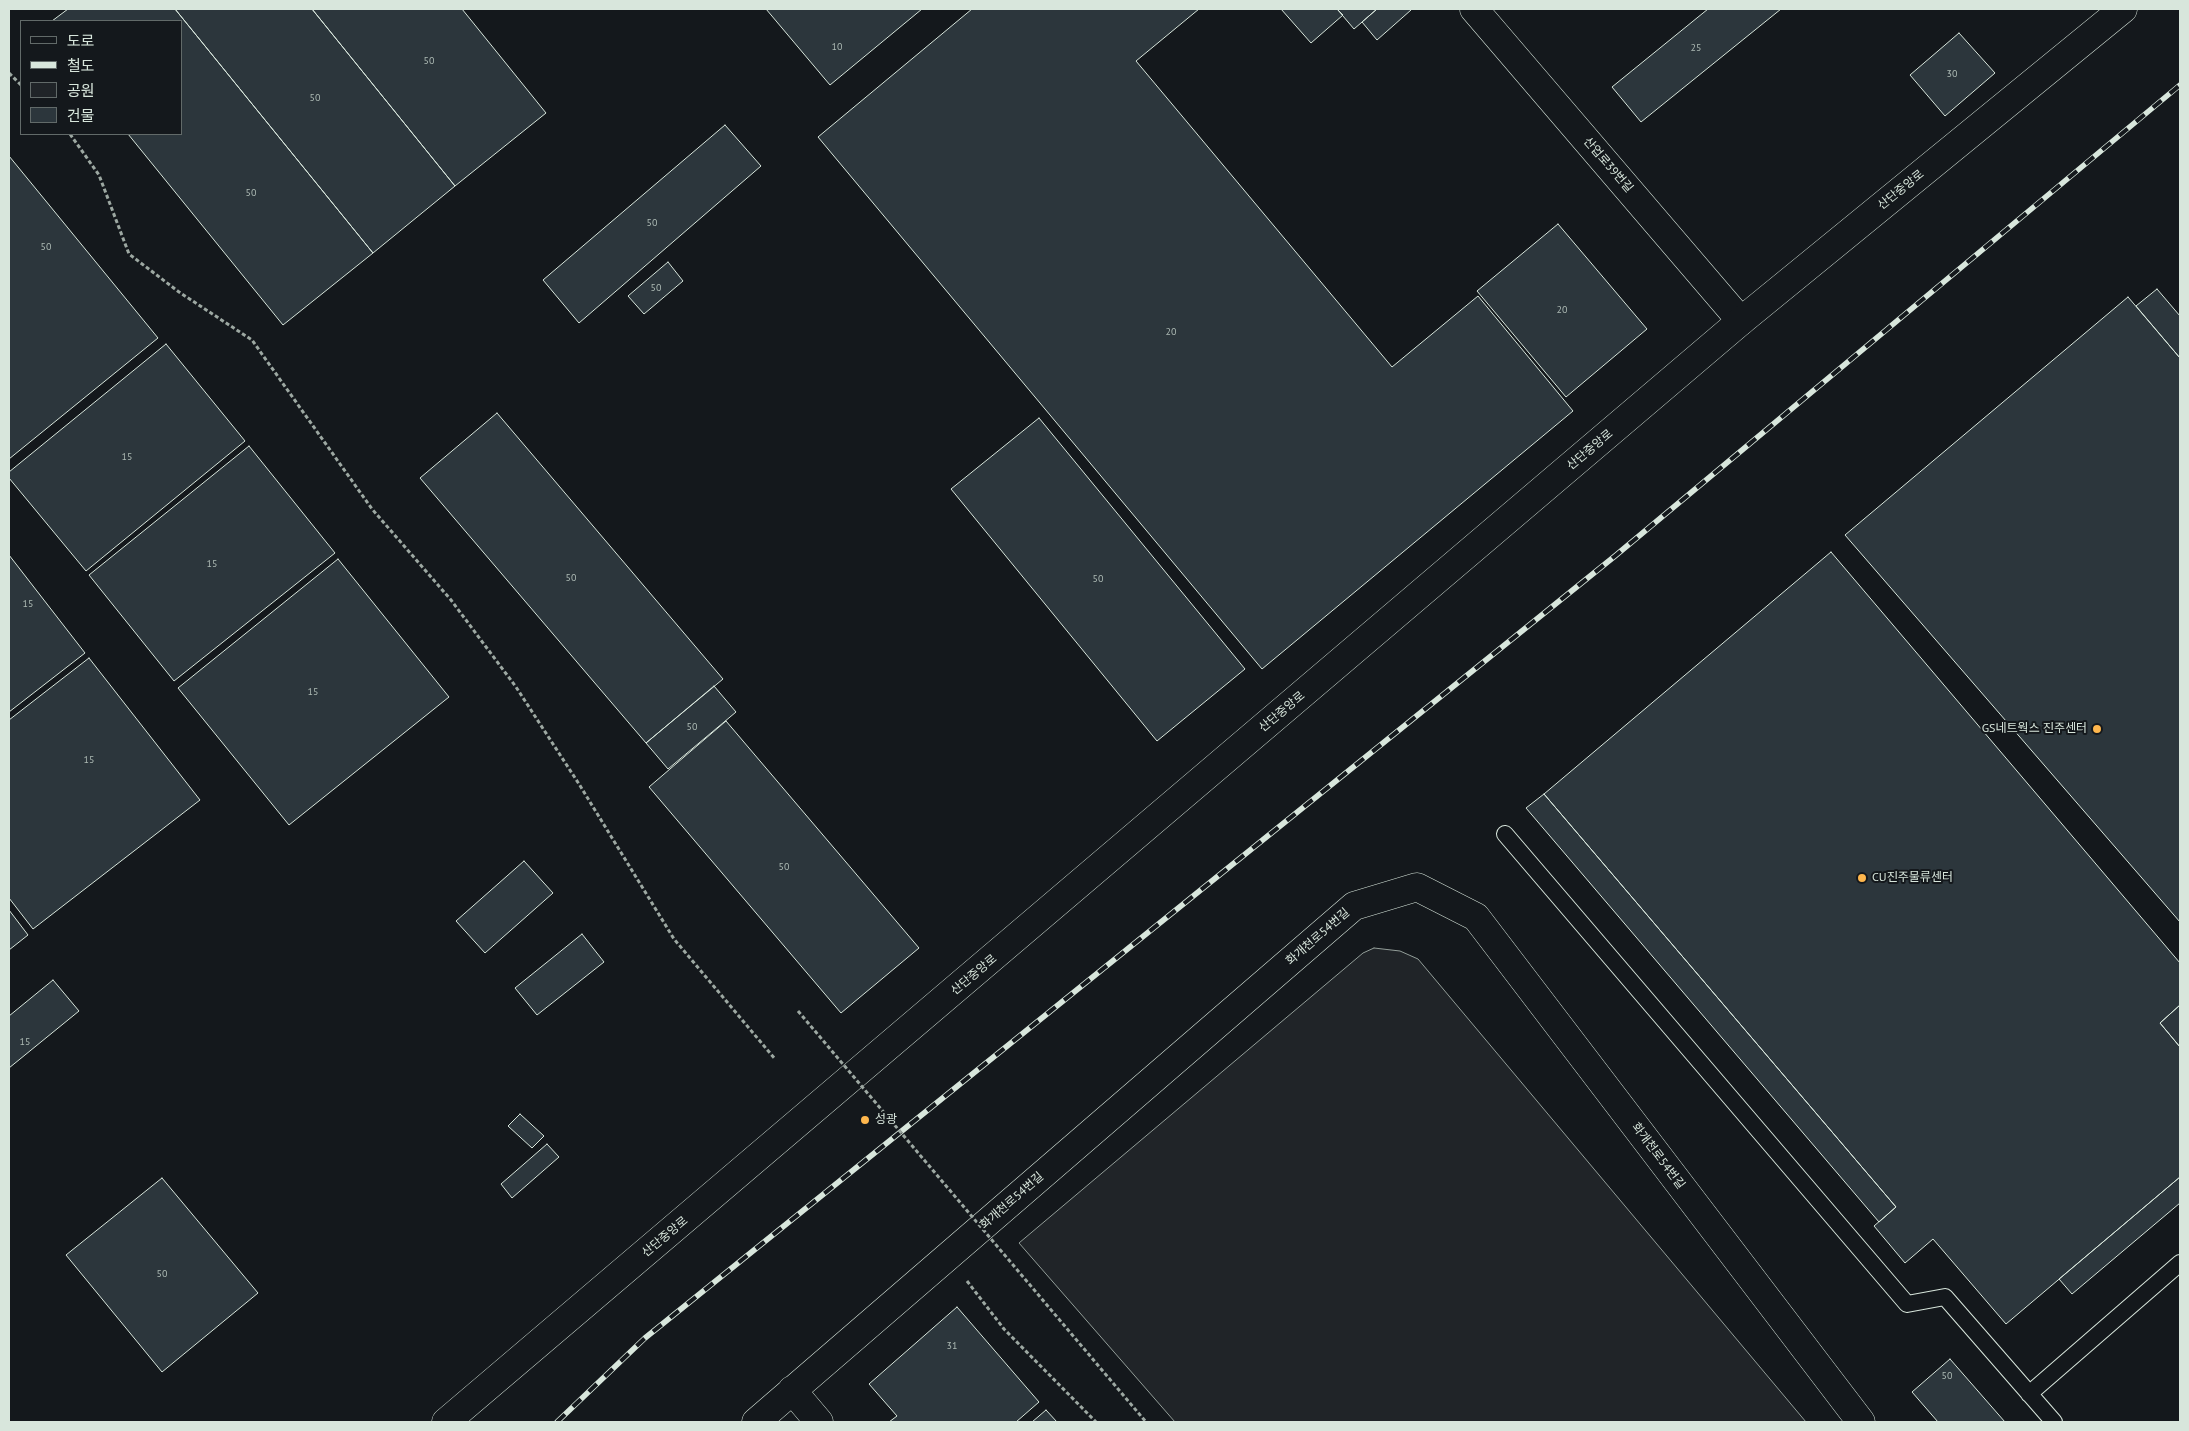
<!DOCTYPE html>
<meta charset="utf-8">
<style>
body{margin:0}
#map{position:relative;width:2189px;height:1431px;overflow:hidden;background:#14181c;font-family:"PT Sans","Noto Sans KR",sans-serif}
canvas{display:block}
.frame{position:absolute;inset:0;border:10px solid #d8e6dc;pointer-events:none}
.legend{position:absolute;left:20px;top:20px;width:162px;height:115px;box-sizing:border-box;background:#14181c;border:1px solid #626a69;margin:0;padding:6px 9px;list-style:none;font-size:15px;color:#d8e6dc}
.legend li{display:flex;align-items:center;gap:10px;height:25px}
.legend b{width:25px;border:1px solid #626a69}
</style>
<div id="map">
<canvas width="2189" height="1431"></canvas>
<div class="frame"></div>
<ul class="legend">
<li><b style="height:6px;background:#14181c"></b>도로</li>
<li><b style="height:6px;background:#d8e6dc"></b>철도</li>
<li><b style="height:14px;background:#202428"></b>공원</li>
<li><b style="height:14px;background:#2c363c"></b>건물</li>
</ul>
</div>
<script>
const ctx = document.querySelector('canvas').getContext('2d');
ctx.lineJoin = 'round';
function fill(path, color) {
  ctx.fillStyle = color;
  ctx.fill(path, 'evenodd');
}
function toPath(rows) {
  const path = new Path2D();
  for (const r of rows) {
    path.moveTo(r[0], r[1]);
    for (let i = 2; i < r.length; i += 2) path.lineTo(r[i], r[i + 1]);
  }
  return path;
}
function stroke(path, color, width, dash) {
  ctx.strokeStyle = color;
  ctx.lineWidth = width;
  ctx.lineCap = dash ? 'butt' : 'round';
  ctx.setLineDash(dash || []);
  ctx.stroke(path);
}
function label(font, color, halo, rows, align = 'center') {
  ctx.font = font + ' "PT Sans","Noto Sans KR",sans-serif';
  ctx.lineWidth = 4;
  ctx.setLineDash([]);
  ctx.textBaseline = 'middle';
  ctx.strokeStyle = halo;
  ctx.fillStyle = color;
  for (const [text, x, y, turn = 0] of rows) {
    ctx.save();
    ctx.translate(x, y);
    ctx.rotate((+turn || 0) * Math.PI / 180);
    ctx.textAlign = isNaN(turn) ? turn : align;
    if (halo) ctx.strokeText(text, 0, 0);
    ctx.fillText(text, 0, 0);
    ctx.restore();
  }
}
const green = toPath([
 [1374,948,1400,951,1418,959,1806,1422,1175,1422,1019,1243,1363,953,1374,948]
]);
fill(green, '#202428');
stroke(green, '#939e99', 1);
const building = toPath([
 [68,9,175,9,373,253,283,325,128,134,181,134,181,21,52,21,68,9],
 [175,9,312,9,455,186,373,253,175,9],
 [312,9,462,9,546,113,455,186,312,9],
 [766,9,922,9,830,85,766,9],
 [972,9,1199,9,1136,61,1392,367,1478,296,1573,411,1262,669,818,137,972,9],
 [1281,9,1337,9,1343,15,1311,43,1281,9],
 [1337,9,1377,9,1354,29,1337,9],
 [1377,9,1411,9,1411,10,1377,40,1362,22,1377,9],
 [1708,9,1781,9,1641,122,1612,87,1708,9],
 [1959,33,1995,73,1945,116,1910,75,1959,33],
 [725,125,761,166,579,323,543,280,725,125],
 [9,156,158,338,9,459,9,156],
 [1558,224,1647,329,1566,397,1477,291,1558,224],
 [668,262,683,281,644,314,628,296,668,262],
 [2157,289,2180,316,2180,358,2136,306,2157,289],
 [2128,297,2180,358,2180,922,1845,535,2128,297],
 [166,344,245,441,86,571,9,478,9,472,166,344],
 [497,413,723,679,646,743,420,478,497,413],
 [1039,418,1245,669,1157,741,951,489,1039,418],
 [249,446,335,553,174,681,89,575,249,446],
 [1831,552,2180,963,2180,1005,2160,1023,2180,1047,2180,1177,2006,1324,1933,1239,1905,1263,1874,1226,1896,1207,1544,794,1831,552],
 [9,555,85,653,9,712,9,555],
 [338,559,449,697,289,825,178,688,338,559],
 [89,658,200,800,33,929,9,898,9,720,89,658],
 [714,686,736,712,668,769,646,743,714,686],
 [726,721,919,948,841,1013,649,787,726,721],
 [1544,794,1896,1207,1879,1222,1526,808,1544,794],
 [524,861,553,893,485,953,456,921,524,861],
 [9,910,28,935,9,950,9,910],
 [582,934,604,962,537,1015,515,988,582,934],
 [53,980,79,1011,9,1068,9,1016,53,980],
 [2180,1005,2180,1047,2160,1023,2180,1005],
 [520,1114,544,1136,532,1148,508,1126,520,1114],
 [547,1144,559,1157,512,1198,501,1184,547,1144],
 [2180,1177,2180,1203,2072,1294,2059,1279,2180,1177],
 [162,1178,258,1293,162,1372,66,1255,162,1178],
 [957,1307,1039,1402,1016,1422,889,1422,897,1416,869,1384,957,1307],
 [1950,1359,2005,1422,1938,1422,1912,1392,1950,1359],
 [1046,1410,1057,1422,1032,1422,1046,1410]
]);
fill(building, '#2c363c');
stroke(building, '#d8e6dc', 1);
const lane = toPath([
 [1505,834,1907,1304,1945,1297,2054,1422],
 [2029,1394,2180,1263]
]);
const street = toPath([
 [1474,9,1741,321],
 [792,1390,819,1422],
 [756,1422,1354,906,1417,887,1476,917,1861,1422]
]);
const secondary = toPath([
 [446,1422,1741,321,2123,9]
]);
stroke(lane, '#d8e6dc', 18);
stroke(street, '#d8e6dc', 29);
stroke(secondary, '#d8e6dc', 29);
stroke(toPath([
 [9,73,21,85],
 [70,134,99,175,129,254,179,292,252,340,372,509,451,600,516,687,579,784,674,939,775,1059],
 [967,1281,1004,1329,1096,1422]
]), '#9da8a2', 3, [4, 2.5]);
stroke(lane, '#14181c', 16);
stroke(street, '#14181c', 28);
stroke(secondary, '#14181c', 28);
const rail = toPath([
 [557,1422,645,1338,1615,556,2180,85]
]);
stroke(rail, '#d8e6dc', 5.5);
stroke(rail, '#14181c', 4, [11]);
stroke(toPath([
 [798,1011,1146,1422]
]), '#9da8a2', 3, [4, 2.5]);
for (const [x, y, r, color] of [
 [2097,729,5,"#ffb74d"],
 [1862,878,5,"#ffb74d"],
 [865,1120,5,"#ffb74d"]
]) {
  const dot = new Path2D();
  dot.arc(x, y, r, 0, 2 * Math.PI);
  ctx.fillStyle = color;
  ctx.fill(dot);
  stroke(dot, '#14181c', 2);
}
label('10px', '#adbab4', null, [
 ["10",837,47],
 ["25",1696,48],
 ["50",429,61],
 ["30",1952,74],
 ["50",315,98],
 ["50",251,193],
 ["50",652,223],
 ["50",46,247],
 ["50",656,288],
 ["20",1562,310],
 ["20",1171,332],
 ["15",127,457],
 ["15",212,564],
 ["50",571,578],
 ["50",1098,579],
 ["15",28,604],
 ["15",313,692],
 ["50",692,727],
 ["15",89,760],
 ["50",784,867],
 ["15",25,1042],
 ["50",162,1274],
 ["31",952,1346],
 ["50",1947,1376]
]);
label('12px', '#d8e6dc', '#14181c', [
 ["산업로39번길",1608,165,49],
 ["산단중앙로",1901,190,-39],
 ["산단중앙로",1590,450,-40],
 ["산단중앙로",1282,712,-40],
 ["화개천로54번길",1318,937,-41],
 ["산단중앙로",974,975,-40],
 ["화개천로54번길",1658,1156,53],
 ["화개천로54번길",1012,1201,-41],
 ["산단중앙로",665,1237,-40]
]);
label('12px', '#d8e6dc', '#14181c', [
 ["GS네트웍스 진주센터",2087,729,"right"],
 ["CU진주물류센터",1872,878],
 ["성광",875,1120]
], 'left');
</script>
